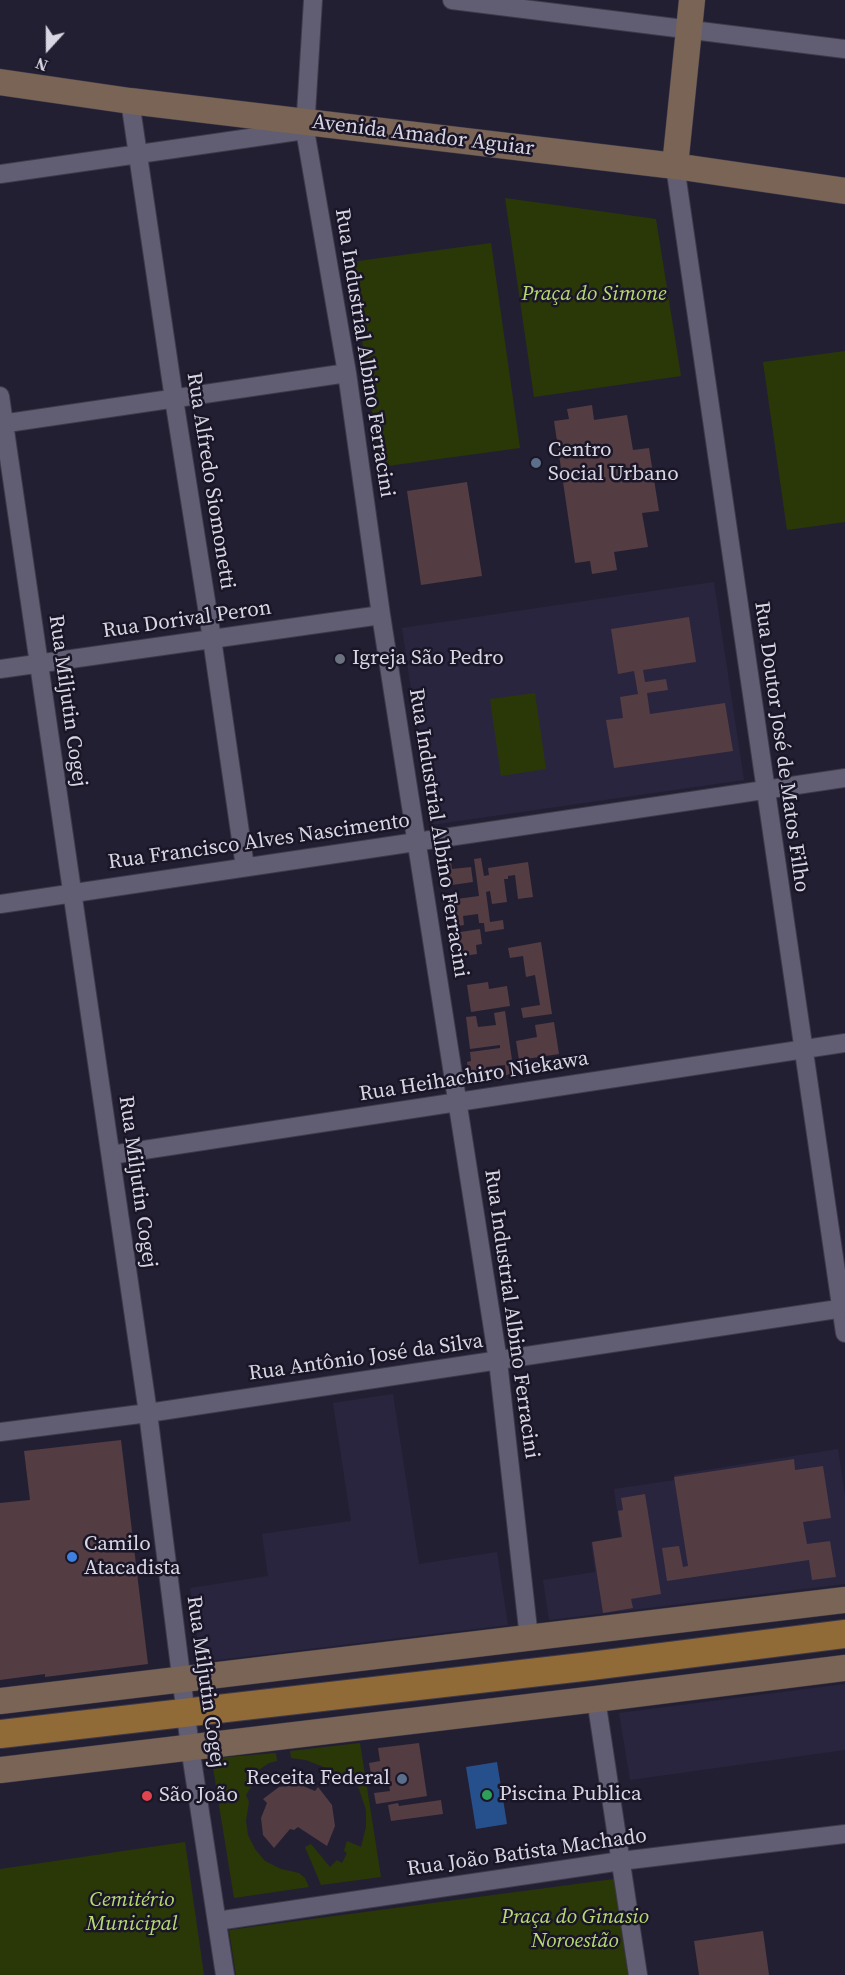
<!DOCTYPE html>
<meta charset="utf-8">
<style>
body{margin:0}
#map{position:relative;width:845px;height:1975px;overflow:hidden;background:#231f32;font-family:"Source Serif 4",serif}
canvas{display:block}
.north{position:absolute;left:18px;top:18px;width:60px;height:60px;-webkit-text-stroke:4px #1a1628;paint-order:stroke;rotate:201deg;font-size:16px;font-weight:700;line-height:24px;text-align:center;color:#d8d6e3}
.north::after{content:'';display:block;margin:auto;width:21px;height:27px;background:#d8d6e3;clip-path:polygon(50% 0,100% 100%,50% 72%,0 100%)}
</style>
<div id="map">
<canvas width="845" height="1975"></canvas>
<div class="north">N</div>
</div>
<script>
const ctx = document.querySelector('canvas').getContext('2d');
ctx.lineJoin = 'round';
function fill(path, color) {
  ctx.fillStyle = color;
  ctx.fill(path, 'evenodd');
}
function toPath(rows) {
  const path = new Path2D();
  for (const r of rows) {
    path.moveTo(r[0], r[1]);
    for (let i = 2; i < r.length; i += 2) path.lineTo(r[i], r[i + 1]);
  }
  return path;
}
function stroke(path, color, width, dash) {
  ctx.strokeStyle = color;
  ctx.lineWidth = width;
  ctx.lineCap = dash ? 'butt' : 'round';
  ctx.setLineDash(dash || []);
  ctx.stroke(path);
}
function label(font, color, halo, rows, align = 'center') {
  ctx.font = font + ' "Source Serif 4",serif';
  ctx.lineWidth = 5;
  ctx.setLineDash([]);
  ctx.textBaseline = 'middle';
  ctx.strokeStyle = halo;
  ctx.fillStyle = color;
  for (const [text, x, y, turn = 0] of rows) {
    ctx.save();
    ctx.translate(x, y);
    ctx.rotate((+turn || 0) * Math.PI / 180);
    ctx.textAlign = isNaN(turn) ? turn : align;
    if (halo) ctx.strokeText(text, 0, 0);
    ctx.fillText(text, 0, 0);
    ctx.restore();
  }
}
fill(toPath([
 [714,582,744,780,431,825,402,628],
 [393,1394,419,1564,497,1552,508,1625,201,1662,190,1588,268,1576,262,1534,351,1521,333,1403],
 [838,1449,845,1496,845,1584,549,1620,543,1580,595,1572,591,1543,621,1539,614,1489,675,1480,674,1475],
 [845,1684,845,1750,630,1780,619,1713]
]), '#2a253f');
fill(toPath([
 [505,198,656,219,681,376,534,397],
 [491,243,520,448,380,467,351,262],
 [845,351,845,522,787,530,763,362],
 [535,693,546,769,501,776,490,699],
 [360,1743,381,1877,321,1885,305,1847,311,1844,330,1867,337,1860,342,1863,347,1853,344,1851,347,1841,361,1847,366,1827,366,1810,359,1789,351,1776,340,1785,325,1771,326,1768,306,1760,291,1758,290,1751],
 [276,1753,277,1761,269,1763,253,1774,253,1784,246,1795,249,1802,246,1821,248,1835,255,1849,265,1861,281,1869,299,1873,305,1878,309,1887,234,1898,212,1762,216,1758],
 [185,1842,204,1975,0,1975,0,1869],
 [614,1879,628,1975,236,1975,229,1930]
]), '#2a3808');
fill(toPath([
 [497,1762,507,1824,476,1829,466,1767]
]), '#25508c');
fill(toPath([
 [592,405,594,420,627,415,633,450,649,448,659,511,642,513,648,547,614,552,617,570,592,574,590,561,575,563,554,421,569,419,567,409],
 [467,482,482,576,421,585,407,491],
 [689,617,696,662,643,670,645,682,666,679,668,690,647,693,650,714,725,703,733,751,614,768,606,720,623,718,620,697,638,694,634,671,618,674,611,629],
 [481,858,484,876,489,875,488,868,528,862,533,897,518,899,515,875,508,876,508,879,504,879,507,902,492,904,490,891,486,892,490,922,503,920,504,929,485,932,484,923,479,923,478,914,463,916,464,925,453,927,449,900,479,896,474,859],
 [451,862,452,869,471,867,473,882,445,886,441,864],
 [480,929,482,944,476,945,477,954,458,957,454,933],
 [541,942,552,1014,523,1018,521,1008,540,1005,535,975,526,977,523,956,510,958,508,948],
 [488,982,489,989,507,986,510,1006,471,1012,467,985],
 [505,1011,514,1074,506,1075,505,1065,486,1067,487,1076,469,1078,467,1062,471,1061,470,1052,500,1048,500,1045,470,1049,466,1017,476,1016,478,1027,496,1025,494,1013],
 [554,1022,559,1054,519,1060,516,1041,537,1037,535,1025],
 [121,1440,148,1664,45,1677,45,1674,0,1680,0,1503,30,1500,24,1451],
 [794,1459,795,1470,823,1466,831,1518,803,1522,807,1544,830,1541,836,1577,812,1580,809,1560,667,1581,662,1548,679,1546,683,1567,688,1566,674,1477],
 [645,1494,661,1594,631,1599,633,1608,603,1613,592,1542,622,1537,618,1511,623,1510,621,1498],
 [419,1743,427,1796,376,1804,374,1793,390,1791,388,1778,379,1779,378,1773,371,1774,369,1763,380,1761,378,1748],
 [298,1784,315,1791,318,1787,332,1805,335,1826,327,1846,298,1827,294,1830,290,1829,274,1848,263,1835,261,1818,267,1803,263,1799,279,1787],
 [441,1800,443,1814,391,1821,388,1805,398,1803,399,1806],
 [763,1931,769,1975,699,1975,694,1941]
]), '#543c43');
const street = toPath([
 [313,0,305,130,347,373,381,615,498,1361,529,1638],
 [452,0,845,49],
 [130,101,174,399,212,639,245,867],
 [675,166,845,1333],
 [0,174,305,130],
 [0,396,148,1413,190,1747,225,1975],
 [0,424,347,373],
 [0,669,381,615],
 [0,904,845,778],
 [111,1155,845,1043],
 [0,1432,148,1413,845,1308],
 [596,1699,638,1975],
 [217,1921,621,1861,845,1834]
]);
const secondary = toPath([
 [0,82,130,101,675,166,845,191],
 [675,166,692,0],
 [0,1701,845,1600],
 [0,1770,596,1699,845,1668]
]);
const primary = toPath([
 [0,1734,591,1666,845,1634]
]);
stroke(street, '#3e3a4a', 20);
stroke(secondary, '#3e3a4a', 27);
stroke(primary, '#3e3a4a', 30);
stroke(street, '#615e74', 18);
stroke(secondary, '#796455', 26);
stroke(primary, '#916b37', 28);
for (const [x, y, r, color] of [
 [536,463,6,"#5c6f8a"],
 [340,659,6,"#6b7280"],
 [72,1557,6,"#3f7fe0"],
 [402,1779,6,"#5c6f8a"],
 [487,1795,6,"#2e9e5b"],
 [147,1796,6,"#e0444e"]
]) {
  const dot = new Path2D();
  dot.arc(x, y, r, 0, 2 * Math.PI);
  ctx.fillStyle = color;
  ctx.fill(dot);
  stroke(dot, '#1a1628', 2);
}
label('21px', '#d8d6e3', '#1a1628', [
 ["Avenida Amador Aguiar",423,136,7],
 ["Rua Industrial Albino Ferracini",364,353,81],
 ["Rua Alfredo Siomonetti",210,481,81],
 ["Rua Dorival Peron",187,620,-8],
 ["Rua Miljutin Cogej",67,701,82],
 ["Rua Doutor José de Matos Filho",781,747,82],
 ["Rua Industrial Albino Ferracini",438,833,81],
 ["Rua Francisco Alves Nascimento",259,842,-8],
 ["Rua Heihachiro Niekawa",474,1077,-9],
 ["Rua Miljutin Cogej",137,1182,82],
 ["Rua Industrial Albino Ferracini",511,1314,82],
 ["Rua Antônio José da Silva",366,1358,-8],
 ["Rua Miljutin Cogej",205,1682,82],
 ["Rua João Batista Machado",527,1853,-8]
]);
label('italic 21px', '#b7db70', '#1a1628', [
 ["Praça do Simone",594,295],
 ["Cemitério",132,1901],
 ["Municipal",132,1925],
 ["Praça do Ginasio",575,1918],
 ["Noroestão",575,1942]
]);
label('21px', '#d8d6e3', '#1a1628', [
 ["Centro",548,451],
 ["Social Urbano",548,475],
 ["Igreja São Pedro",352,659],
 ["Camilo",84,1545],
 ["Atacadista",84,1569],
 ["Receita Federal",390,1779,"right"],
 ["Piscina Publica",499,1795],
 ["São João",159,1796]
], 'left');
</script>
